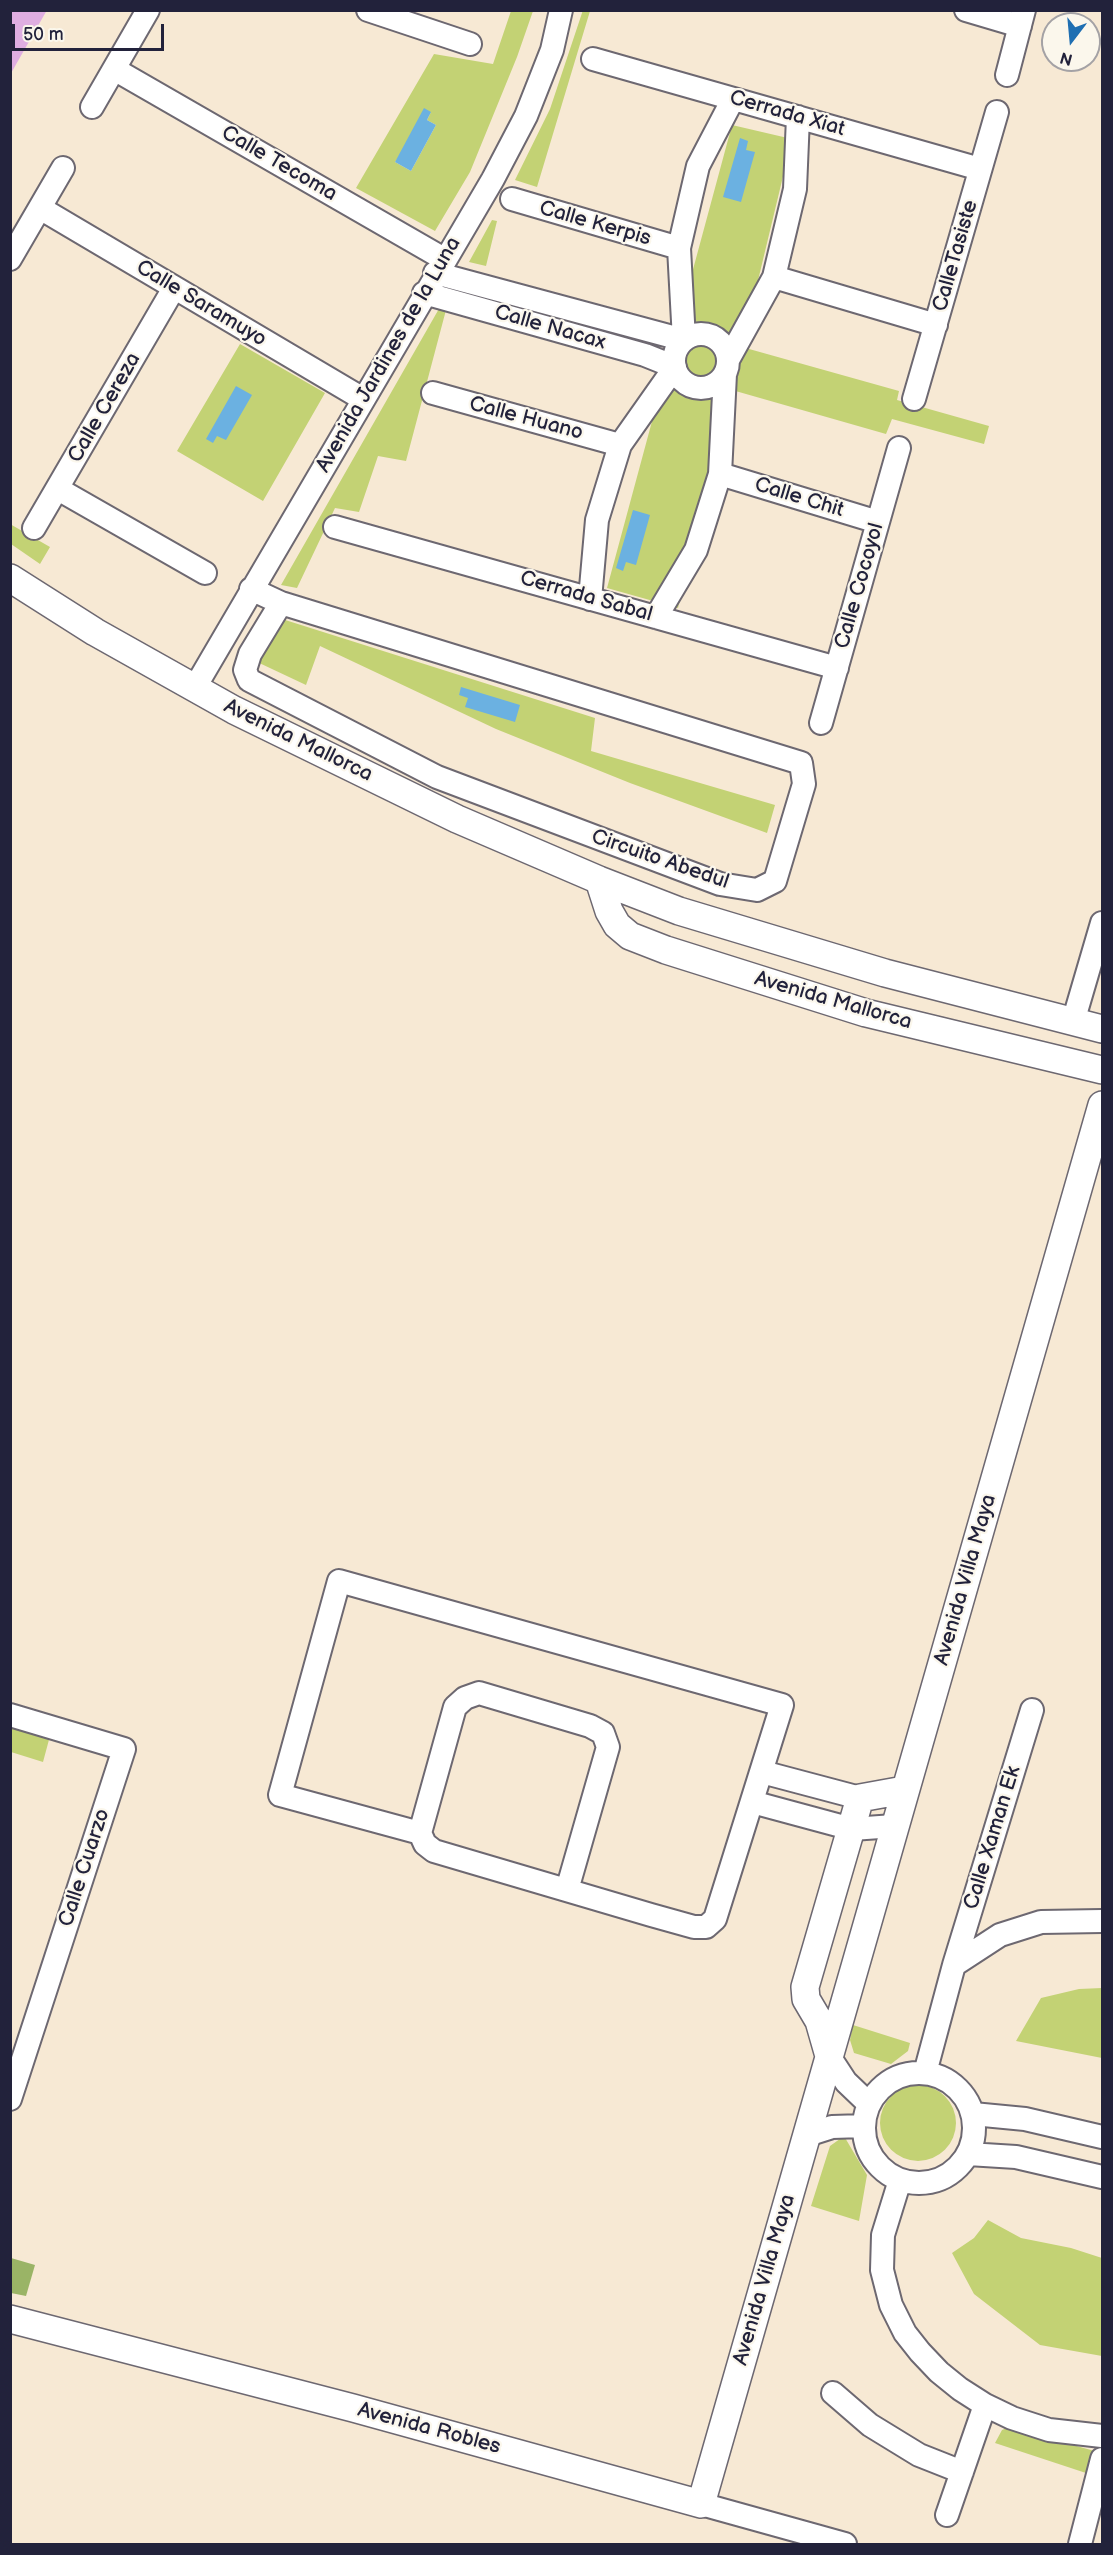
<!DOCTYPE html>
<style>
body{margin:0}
#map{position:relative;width:1113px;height:2555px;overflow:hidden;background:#f7e9d4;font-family:"Balsamiq Sans",sans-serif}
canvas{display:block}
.frame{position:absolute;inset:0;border:12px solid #22223b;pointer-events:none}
.north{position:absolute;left:1041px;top:12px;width:60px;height:60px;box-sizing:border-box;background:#fbf7ec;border:2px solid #a4a2a5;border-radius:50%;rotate:196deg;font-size:16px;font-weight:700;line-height:24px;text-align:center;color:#22223b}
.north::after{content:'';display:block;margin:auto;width:21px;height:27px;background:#1f6fb2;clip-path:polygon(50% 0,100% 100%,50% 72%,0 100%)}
.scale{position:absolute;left:12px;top:24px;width:152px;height:27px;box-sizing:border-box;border:3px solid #22223b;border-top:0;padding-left:8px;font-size:18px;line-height:21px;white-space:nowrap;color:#22223b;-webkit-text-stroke:4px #fbf7ec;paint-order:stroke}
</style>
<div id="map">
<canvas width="1113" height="2555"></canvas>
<div class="frame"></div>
<div class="north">N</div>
<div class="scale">50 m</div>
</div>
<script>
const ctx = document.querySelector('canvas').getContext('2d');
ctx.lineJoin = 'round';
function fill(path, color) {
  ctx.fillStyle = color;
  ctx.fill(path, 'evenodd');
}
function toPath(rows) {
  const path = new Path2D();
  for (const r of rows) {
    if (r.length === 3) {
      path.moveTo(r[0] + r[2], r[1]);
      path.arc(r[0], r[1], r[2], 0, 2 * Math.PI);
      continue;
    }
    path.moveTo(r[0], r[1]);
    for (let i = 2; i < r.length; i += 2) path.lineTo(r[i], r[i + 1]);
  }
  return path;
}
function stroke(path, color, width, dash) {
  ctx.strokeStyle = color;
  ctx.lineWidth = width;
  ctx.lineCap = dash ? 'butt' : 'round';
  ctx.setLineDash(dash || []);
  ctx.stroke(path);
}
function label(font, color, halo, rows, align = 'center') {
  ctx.font = font + ' "Balsamiq Sans",sans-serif';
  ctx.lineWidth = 4.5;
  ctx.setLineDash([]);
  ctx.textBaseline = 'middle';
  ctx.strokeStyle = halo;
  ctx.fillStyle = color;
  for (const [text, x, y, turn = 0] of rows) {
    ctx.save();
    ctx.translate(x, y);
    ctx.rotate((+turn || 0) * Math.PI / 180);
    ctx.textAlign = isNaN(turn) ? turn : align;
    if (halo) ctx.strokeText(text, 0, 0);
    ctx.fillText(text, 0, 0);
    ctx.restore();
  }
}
fill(toPath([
 [583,10,590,11,537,187,515,180,550,109],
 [511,11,533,11,517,57,470,172,435,231,356,188,434,54,493,64],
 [431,112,427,120,436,125,411,171,395,162],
 [732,125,792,139,742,347,899,391,897,400,989,426,984,444,892,419,886,434,732,390,678,608,607,588],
 [492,220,497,221,486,266,469,262],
 [440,307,446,310,406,461,378,456,359,512,335,508,297,588,281,585],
 [240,344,325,393,263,501,177,451],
 [10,524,50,547,40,564,11,544],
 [282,619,595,718,591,751,775,805,767,833,630,783,496,729,320,646,306,685,255,661],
 [10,1724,50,1736,43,1762,11,1752],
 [1102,1988,1102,2058,1016,2041,1041,1998,1079,1989],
 [853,2025,910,2043,908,2051,891,2064,854,2053,850,2040],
 [918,2123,38],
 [844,2136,867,2175,859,2221,811,2206,830,2146],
 [988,2220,1021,2238,1071,2248,1102,2258,1102,2356,1040,2345,974,2294,952,2253,974,2238],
 [1009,2427,1098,2452,1092,2475,995,2443,1002,2430]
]), '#c3d274');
fill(toPath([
 [11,2258,35,2265,26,2296,11,2293]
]), '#9ab466');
fill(toPath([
 [424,108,431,112,427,120,436,125,411,171,395,162],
 [740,138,748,141,746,150,755,152,741,202,723,197],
 [236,386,252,395,226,440,217,436,213,443,206,439],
 [633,510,650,515,636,565,626,562,623,571,616,568],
 [461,687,520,705,515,722,465,707,468,698,459,695]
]), '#6bb1e1');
fill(toPath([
 [10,10,47,10,10,75]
]), '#dfaee1');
const minor = toPath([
 [368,10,470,44],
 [966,10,1020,26],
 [593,59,980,169],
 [114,69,444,259],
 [1007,75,1024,10],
 [92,107,148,10],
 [512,199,679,248],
 [40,208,363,399],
 [10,259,63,168],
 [435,273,684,340,679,248,698,166,733,99],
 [774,277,936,325],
 [424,293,645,355,675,367,620,445,597,520,590,599],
 [701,361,27],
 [728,360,774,277,795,189,798,117],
 [433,393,620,445],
 [914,399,997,112],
 [720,474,878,522],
 [58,489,205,573],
 [335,527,837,668],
 [34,528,174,288],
 [251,589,281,603,801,763,804,784,775,881,757,890,720,884,437,777,249,680,245,670,250,654,281,603],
 [656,617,696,550,720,474,725,374],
 [194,689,493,179,526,116,552,50,561,10],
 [821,723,899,448],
 [1073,1022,1102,923],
 [10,1715,124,1749,10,2099],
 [762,1772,860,1798],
 [752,1802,852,1829,894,1826],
 [420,1833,280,1795,339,1581,782,1705,715,1919,706,1927,694,1927,651,1915,434,1851,425,1844,420,1833,455,1707,465,1698,479,1693,590,1726,603,1733,608,1747,567,1890],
 [954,1965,1032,1710],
 [829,2056,846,2082,869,2104],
 [919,2128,55],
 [925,2073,954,1965,1000,1935,1041,1922,1102,1921],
 [973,2114,1025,2119,1102,2137],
 [807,2135,832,2127,864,2126],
 [968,2154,1016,2157,1102,2177],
 [900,2180,883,2235,882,2270,891,2305,905,2333,920,2352,939,2372,960,2389,985,2405,1012,2418,1049,2430,1102,2436],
 [833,2393,870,2425,919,2455,962,2472],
 [701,2504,845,2544],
 [947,2515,985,2405],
 [1080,2544,1102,2459]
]);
const major = toPath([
 [10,578,95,632,234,710,457,819,599,880,679,911,885,973,1102,1029],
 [599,880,609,911,617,925,630,936,666,950,866,1013,1102,1070],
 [829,2056,819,2021,806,1999,805,1987,860,1798,904,1790],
 [10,2319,353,2408,701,2504,1102,1105]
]);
stroke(minor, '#6d6871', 26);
stroke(major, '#6d6871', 30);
stroke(minor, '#fff', 22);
stroke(major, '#fff', 27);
label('21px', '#22223b', '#fbf7ec', [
 ["Cerrada Xiat",787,114,16],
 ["Calle Tecoma",279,164,30],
 ["Calle Kerpis",595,224,16],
 ["CalleTasiste",956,256,-74],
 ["Calle Saramuyo",201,304,31],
 ["Calle Nacax",550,328,16],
 ["Avenida Jardines de la Luna",389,355,-60],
 ["Calle Cereza",105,408,-60],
 ["Calle Huano",526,419,15],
 ["Calle Chit",799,498,17],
 ["Calle Cocoyol",860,586,-74],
 ["Cerrada Sabal",586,597,16],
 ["Avenida Mallorca",298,741,26],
 ["Circuito Abedul",660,860,19],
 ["Avenida Mallorca",833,1001,16],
 ["Avenida Villa Maya",966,1580,-74],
 ["Calle Xaman Ek",993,1838,-73],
 ["Calle Cuarzo",85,1868,-72],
 ["Avenida Villa Maya",765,2280,-74],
 ["Avenida Robles",429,2429,15]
]);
</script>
